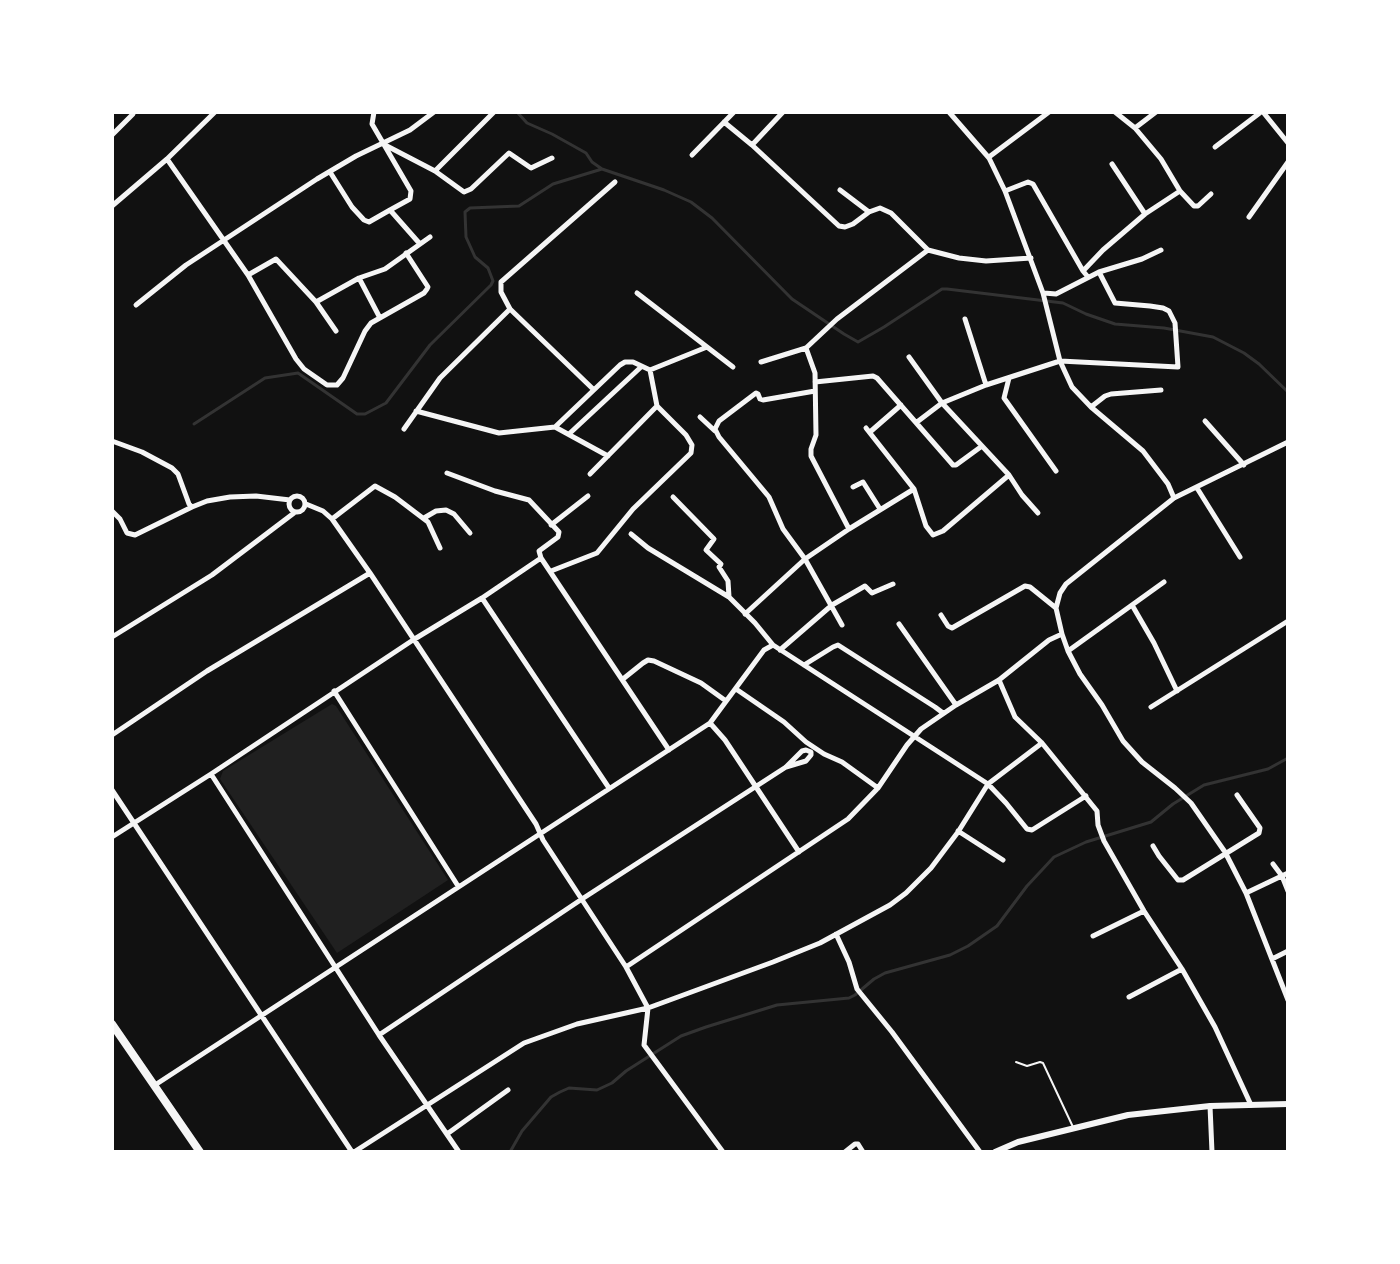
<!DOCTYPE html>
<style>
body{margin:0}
#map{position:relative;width:1400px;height:1264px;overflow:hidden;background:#111;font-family:Poppins,sans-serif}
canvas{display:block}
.frame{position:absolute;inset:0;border:114px solid #fff;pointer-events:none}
</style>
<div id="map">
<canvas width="1400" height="1264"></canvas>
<div class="frame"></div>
</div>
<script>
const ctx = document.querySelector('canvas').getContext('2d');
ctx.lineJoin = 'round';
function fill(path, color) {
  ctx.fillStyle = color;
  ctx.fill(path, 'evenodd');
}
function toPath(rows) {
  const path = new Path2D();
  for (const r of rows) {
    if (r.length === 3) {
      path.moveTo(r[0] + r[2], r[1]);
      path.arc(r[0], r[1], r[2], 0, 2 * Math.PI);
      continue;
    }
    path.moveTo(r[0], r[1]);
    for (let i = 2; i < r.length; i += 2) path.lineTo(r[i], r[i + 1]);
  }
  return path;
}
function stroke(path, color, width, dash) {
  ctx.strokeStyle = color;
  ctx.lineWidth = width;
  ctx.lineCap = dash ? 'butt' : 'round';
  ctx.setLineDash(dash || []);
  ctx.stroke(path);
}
fill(toPath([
 [332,704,336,706,448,880,337,953,220,779,223,771]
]), '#202020');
stroke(toPath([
 [517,112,527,123,552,134,586,153,592,162,602,169,664,190,691,202,712,218,792,299,844,334,858,342,884,327,942,289,947,289,1063,303,1086,314,1115,324,1164,328,1213,337,1244,353,1259,364,1288,392],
 [194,424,265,378,298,373,357,414,365,414,386,403,430,345,491,285,493,281,488,268,475,257,466,237,465,212,470,208,519,206,553,184,602,169],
 [510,1152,522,1131,551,1097,560,1092,569,1088,597,1090,612,1083,626,1071,681,1036,706,1027,777,1005,849,998,855,995,874,979,885,973,950,955,968,946,997,926,1027,886,1054,857,1086,842,1151,822,1173,804,1204,785,1268,769,1288,758]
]), '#333', 3);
stroke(toPath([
 [1016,1062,1027,1066,1040,1062,1043,1063,1073,1127]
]), '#f5f5f5', 2);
stroke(toPath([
 [374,112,372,124,411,191,410,199,390,210,420,244],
 [1115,112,1135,128,1156,112],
 [1263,112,1288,143],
 [724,122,752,145,839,226,845,227,853,224,869,212,880,208,891,213,928,250,959,258,986,261,1031,258],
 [1135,128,1161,159,1180,191,1194,206,1198,206,1211,194],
 [112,135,133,114],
 [385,145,435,171,494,112],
 [752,145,783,112],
 [1215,147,1261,112],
 [692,155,734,112],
 [989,157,1049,112],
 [167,159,248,275,296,359,304,369,327,385,337,385,343,378,365,331,371,323,424,293,427,289,428,287,406,253],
 [1112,164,1145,214],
 [435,171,464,192,471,189,509,153,531,168,552,158],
 [330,172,352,207,364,220,369,222,390,210],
 [840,190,869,212],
 [1005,191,1028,182,1033,184,1083,271,1088,277],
 [112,206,167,159,215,112],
 [1249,217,1288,162],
 [1083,271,1103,250,1145,214,1180,191],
 [1099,272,1142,259,1161,250],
 [248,275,276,259,316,302,359,278,385,269,430,237],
 [359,278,380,318],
 [637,293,733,367],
 [316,302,336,331],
 [136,305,186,265,317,179,356,156,410,130,434,112],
 [965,319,986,385],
 [806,348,815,373,816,435,811,449,811,456,849,529],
 [909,357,942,403,1009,475,1022,495,1038,513],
 [761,362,806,348,837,319,928,250],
 [1009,378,1004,398,1056,471],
 [815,382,873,376,877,378,953,465,956,465,982,446],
 [593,389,510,309,501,292,501,282,615,182],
 [815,391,763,400,760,399,758,394,756,393,719,421,715,429,719,437,769,497,783,529,805,559,842,625],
 [1091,407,1105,396,1111,394,1161,390],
 [416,411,499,433,555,427,608,456],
 [700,417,715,431],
 [1205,421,1244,465],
 [917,422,942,403,986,385,1060,361,1178,367,1175,323,1169,311,1163,308,1150,306,1115,303,1099,272,1056,294,1044,293],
 [555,427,620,365,625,362,633,362,650,370,707,347],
 [866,428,914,489,926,526,933,535,943,531,1009,475],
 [404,429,440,378,510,309],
 [870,432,901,405],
 [569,434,641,367],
 [112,441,142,452,172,468,178,474,189,504,192,507,207,501,230,497,256,496,290,500],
 [447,473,495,491,529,500,559,532,558,537,539,551,541,558],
 [590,474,657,406],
 [853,487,863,482,880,509],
 [1197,488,1240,557],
 [297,504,8],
 [673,497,714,539,706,550,721,564,719,567,728,581,729,597],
 [1174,498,1288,442],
 [306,504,323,511,332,519,370,573,536,824,543,840,626,967,648,1008],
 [112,511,120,519,127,533,135,535,192,507],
 [424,518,436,511,446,510,454,514,470,533],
 [332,519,375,486,395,497,428,522,440,548],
 [551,525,588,496],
 [631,534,648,548,729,597,755,623,773,645],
 [541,558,669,750],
 [551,571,597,553,633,509,691,453,692,445,686,435,657,406,650,370],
 [482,598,609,788],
 [1132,605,1164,582],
 [745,614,805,559,849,529,914,489],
 [941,615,948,626,952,628,1025,586,1030,587,1056,608],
 [899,624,956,705],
 [1062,634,1068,651,1080,674,1102,705,1123,741,1142,762,1175,788,1191,803,1225,852,1246,893,1288,1000],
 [112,637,212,575,294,513],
 [780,650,832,605,865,586,872,593,893,584],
 [1068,651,1132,605,1154,643,1177,691],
 [804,665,833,647,838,645,935,707,943,713],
 [623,679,643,663,648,660,654,661,701,683,726,701],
 [999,680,1015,717,1042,743,1097,811,1098,825,1104,841,1144,911,1182,969,1215,1027,1251,1105],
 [736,689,784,722,806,742,824,754,842,762,878,788],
 [334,691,458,886],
 [1151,707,1288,621],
 [710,723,725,740,799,852],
 [112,735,207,671,370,573],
 [211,774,379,1035,459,1152],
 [112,790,352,1152],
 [958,831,1003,860],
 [112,837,211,774,413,640,482,598,541,558],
 [1153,846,1159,856,1178,880,1183,880,1259,833,1260,828,1237,795],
 [1273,864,1282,876,1288,891],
 [1246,893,1288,873],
 [836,934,849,962,857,989,892,1032,980,1152],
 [1093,936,1144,911],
 [1272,959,1288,951],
 [626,967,848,819,878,788,907,745,921,729,956,705,999,680,1049,640,1062,634,1056,608,1060,593,1066,584,1174,498,1168,484,1143,451,1091,407,1072,387,1060,361,1043,293,1005,191,989,158,949,112],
 [1129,997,1182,969],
 [648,1008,644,1045,723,1152],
 [379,1035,582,899,786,767,802,751,806,750,811,752,811,755,806,761,786,767],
 [155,1085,710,723,764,650,773,645,988,784,1006,803,1027,829,1032,830,1086,796],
 [1210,1106,1212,1152],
 [447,1134,508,1090],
 [354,1152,524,1043,577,1024,648,1008,773,962,820,943,890,905,906,893,931,868,958,832,988,784,1042,743],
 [845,1152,855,1144,858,1144,863,1152]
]), '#f5f5f5', 5);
stroke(toPath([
 [995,1152,1018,1142,1128,1115,1210,1106,1288,1104]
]), '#f5f5f5', 6);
stroke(toPath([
 [112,1024,200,1152]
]), '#f5f5f5', 8);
</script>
